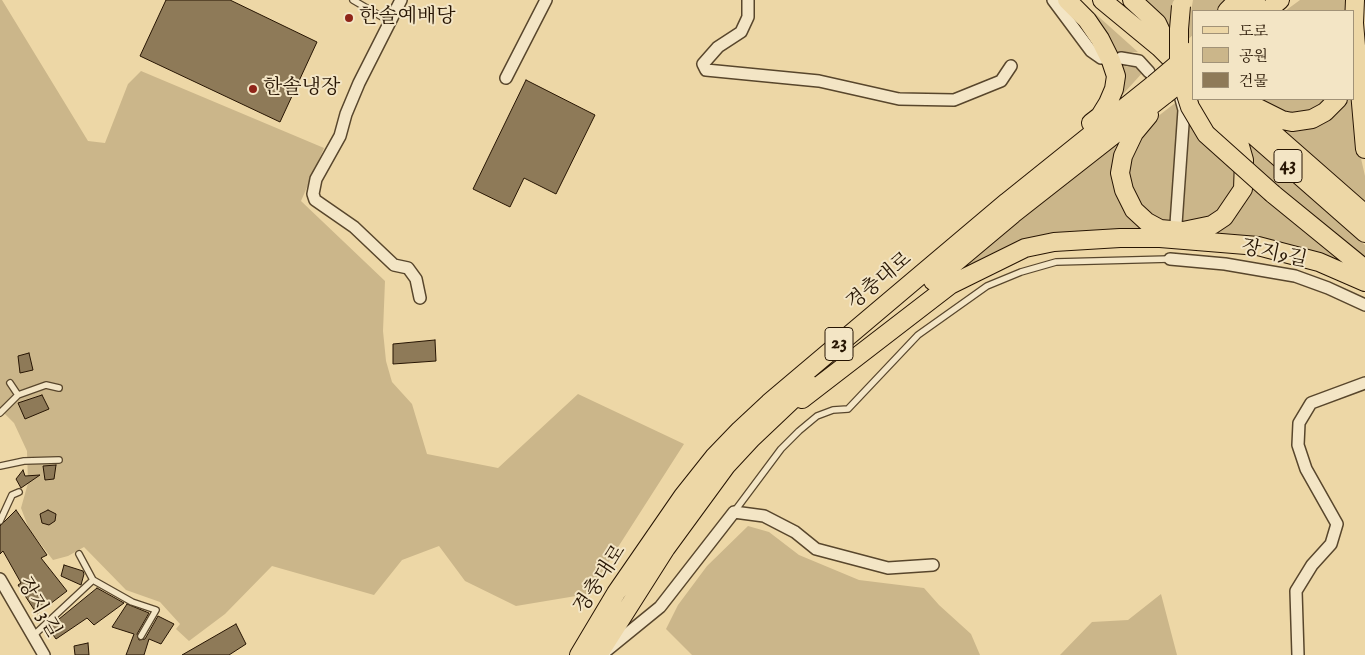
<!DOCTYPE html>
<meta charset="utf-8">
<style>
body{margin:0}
#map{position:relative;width:1365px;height:655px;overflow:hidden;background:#edd7a6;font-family:"IM FELL English","Noto Serif KR",serif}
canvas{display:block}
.legend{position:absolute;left:1192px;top:10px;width:162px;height:90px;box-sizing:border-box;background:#f3e5c5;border:1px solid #a19277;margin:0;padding:6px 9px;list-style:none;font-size:15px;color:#271503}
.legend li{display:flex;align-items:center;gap:10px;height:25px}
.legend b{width:25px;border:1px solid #a19277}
</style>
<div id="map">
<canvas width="1365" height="655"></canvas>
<ul class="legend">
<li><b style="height:6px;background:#edd7a6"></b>도로</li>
<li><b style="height:14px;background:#cbb68a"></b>공원</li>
<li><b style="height:14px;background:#8e7a58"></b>건물</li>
</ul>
</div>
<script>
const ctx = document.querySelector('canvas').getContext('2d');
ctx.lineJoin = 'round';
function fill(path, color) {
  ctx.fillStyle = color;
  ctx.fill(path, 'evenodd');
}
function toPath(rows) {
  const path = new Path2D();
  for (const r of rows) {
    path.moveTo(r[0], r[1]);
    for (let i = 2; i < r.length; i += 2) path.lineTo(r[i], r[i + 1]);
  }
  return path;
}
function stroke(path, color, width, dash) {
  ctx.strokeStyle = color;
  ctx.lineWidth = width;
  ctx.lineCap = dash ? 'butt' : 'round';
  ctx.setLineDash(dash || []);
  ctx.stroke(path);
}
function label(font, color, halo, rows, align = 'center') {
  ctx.font = font + ' "IM FELL English","Noto Serif KR",serif';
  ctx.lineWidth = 4;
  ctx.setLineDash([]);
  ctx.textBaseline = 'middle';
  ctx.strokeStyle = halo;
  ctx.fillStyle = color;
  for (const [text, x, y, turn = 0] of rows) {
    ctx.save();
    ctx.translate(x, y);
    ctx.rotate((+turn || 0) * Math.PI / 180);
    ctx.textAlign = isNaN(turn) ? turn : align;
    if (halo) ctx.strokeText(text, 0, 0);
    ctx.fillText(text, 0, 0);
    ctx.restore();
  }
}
fill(toPath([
 [0,0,2,0,88,141,105,143,128,84,141,71,324,148,301,201,385,281,383,331,386,361,392,382,412,404,427,454,498,468,578,394,684,444,588,594,516,606,465,581,439,546,402,560,374,595,272,566,225,614,189,641,176,629,180,624,160,602,126,590,84,547,68,556,53,560,29,529,21,508,28,483,27,451,14,423,0,409],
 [1074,0,1080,0,1138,52,1121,53,1120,62,1127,67,1141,67,1144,71,1105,114,1122,78],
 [1143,0,1178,0,1171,28],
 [1193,0,1232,0,1220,11,1194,11,1194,34,1186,41],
 [1300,0,1351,0,1350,11,1285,11],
 [1255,99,1333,99,1307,114,1277,113],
 [1346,99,1354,99,1357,141,1365,176,1365,203,1277,124],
 [1179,100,1181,106,1170,222,1181,223,1183,219,1190,121,1239,175,1236,191,1224,209,1190,226,1157,222,1130,197,1127,162,1148,124],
 [1124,137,1115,170,1158,233,1056,234,915,305],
 [1245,141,1365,245,1365,260,1250,168],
 [1250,184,1356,267,1283,243,1230,234,1203,234],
 [748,526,769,532,799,555,859,580,924,588,939,605,971,634,980,655,692,655,666,629,678,605,707,566],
 [1161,594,1177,655,1060,655,1092,622,1128,620]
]), '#cbb68a');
const building = toPath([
 [166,0,230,0,317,42,280,122,140,56,166,0],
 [526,80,595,115,556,194,524,178,510,207,473,189,526,80],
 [435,340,436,361,393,364,393,344,435,340],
 [29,353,33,370,20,373,18,356,29,353],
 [42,395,49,409,25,419,18,403,42,395],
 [56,465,54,479,45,480,43,466,56,465],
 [23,470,25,476,40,475,21,488,16,479,23,470],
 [16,510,47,555,41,558,67,591,37,614,18,585,21,583,3,551,0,554,0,526,16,510],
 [48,510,56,514,55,521,49,525,42,523,40,514,48,510],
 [64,565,83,571,84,574,81,585,61,576,64,565],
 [97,588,124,603,94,625,87,618,56,639,48,628,97,588],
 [127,604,149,613,137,634,139,640,145,639,158,616,174,624,161,644,149,639,144,655,126,655,134,634,112,627,127,604],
 [236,624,246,644,229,655,182,655,236,624],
 [88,643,89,655,75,655,74,646,88,643]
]);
fill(building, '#8e7a58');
stroke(building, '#271503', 1);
const service = toPath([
 [353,0,389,21],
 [10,383,18,395],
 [0,413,18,395,46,385,59,388],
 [0,466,24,461,59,460],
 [734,512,781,449,799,431,817,416,833,410,848,409,918,335,987,286,1021,272,1056,262,1170,259],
 [0,521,12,495,19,492],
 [79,554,93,580],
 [34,635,93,580,132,602,156,610,141,636]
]);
const minor = toPath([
 [401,0,359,83,346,114,340,136,316,179,313,194,315,200,354,227,394,265,408,268,416,279,420,298],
 [748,0,748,17,741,32,718,47,703,64,706,70,819,81,899,99,954,100,1001,81,1011,66],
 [1053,0,1091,51,1101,58],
 [1121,58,1139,61,1149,72],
 [506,78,546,0],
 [1176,224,1184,110,1181,99],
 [1170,259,1225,264,1295,276,1328,288,1365,305],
 [0,579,44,655],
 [606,651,660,607,734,512,764,516,795,532,816,549,888,568,933,565],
 [1298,655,1296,591,1312,565,1331,544,1337,524,1306,469,1298,445,1299,423,1311,403,1365,383]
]);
const primary = toPath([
 [1067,0,1087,20,1100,39,1111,61,1116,76,1114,89,1108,103,1100,116,1091,123],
 [1102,0,1159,47,1186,74],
 [1132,0,1157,23,1165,40],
 [1355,0,1354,23,1365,149],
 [1227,11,1238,0],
 [1242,11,1256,0],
 [1267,11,1280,0],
 [1234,99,1365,214],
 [1218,104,1365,233],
 [1250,104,1282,120,1292,122,1312,119,1325,112,1338,99],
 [1149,115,1134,133,1123,156,1120,173,1124,190,1134,210,1147,222,1160,229,1183,231,1212,225,1224,217,1243,189,1244,160,1240,146,1210,109,1207,99],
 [1273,194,1365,269],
 [933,281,1013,214,1166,94],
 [802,399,950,285,1025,248,1054,242,1120,238,1160,238,1258,246,1319,262,1365,282],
 [579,655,616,593,683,496,714,457,740,430,769,403,1007,202,1154,84],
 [598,655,666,548,726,466,752,438,809,384]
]);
stroke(service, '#58462c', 8);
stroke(minor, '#58462c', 14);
stroke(primary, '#271503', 20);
stroke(service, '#f3e5c5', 5.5);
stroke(minor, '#f3e5c5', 11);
stroke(primary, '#edd7a6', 18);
const primaryBridge = toPath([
 [1181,6,1179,29,1179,73,1190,107,1206,134,1273,194],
 [1154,84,1194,50],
 [1166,94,1194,72]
]);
stroke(primaryBridge, '#271503', 20, []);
stroke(primaryBridge, '#edd7a6', 18);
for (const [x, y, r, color] of [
 [349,18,5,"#8f2418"],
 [253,89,5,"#8f2418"]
]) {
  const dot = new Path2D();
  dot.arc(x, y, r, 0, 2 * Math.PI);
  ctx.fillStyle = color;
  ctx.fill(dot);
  stroke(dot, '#f3e5c5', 2);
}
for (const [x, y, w] of [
 [1288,166,28],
 [839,344,28]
]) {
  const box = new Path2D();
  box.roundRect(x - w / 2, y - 16.5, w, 33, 4);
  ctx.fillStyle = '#f3e5c5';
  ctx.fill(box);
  stroke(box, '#271503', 1);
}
label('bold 19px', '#271503', null, [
 ["43",1288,166],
 ["23",839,344]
]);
label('20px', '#271503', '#f3e5c5', [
 ["한솔예배당",359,18],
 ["한솔냉장",263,89]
], 'left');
label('20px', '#271503', '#f3e5c5', [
 ["장지9길",1274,255,12],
 ["경충대로",880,282,-40],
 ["경충대로",601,580,-57],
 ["장지3길",38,608,60]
]);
</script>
